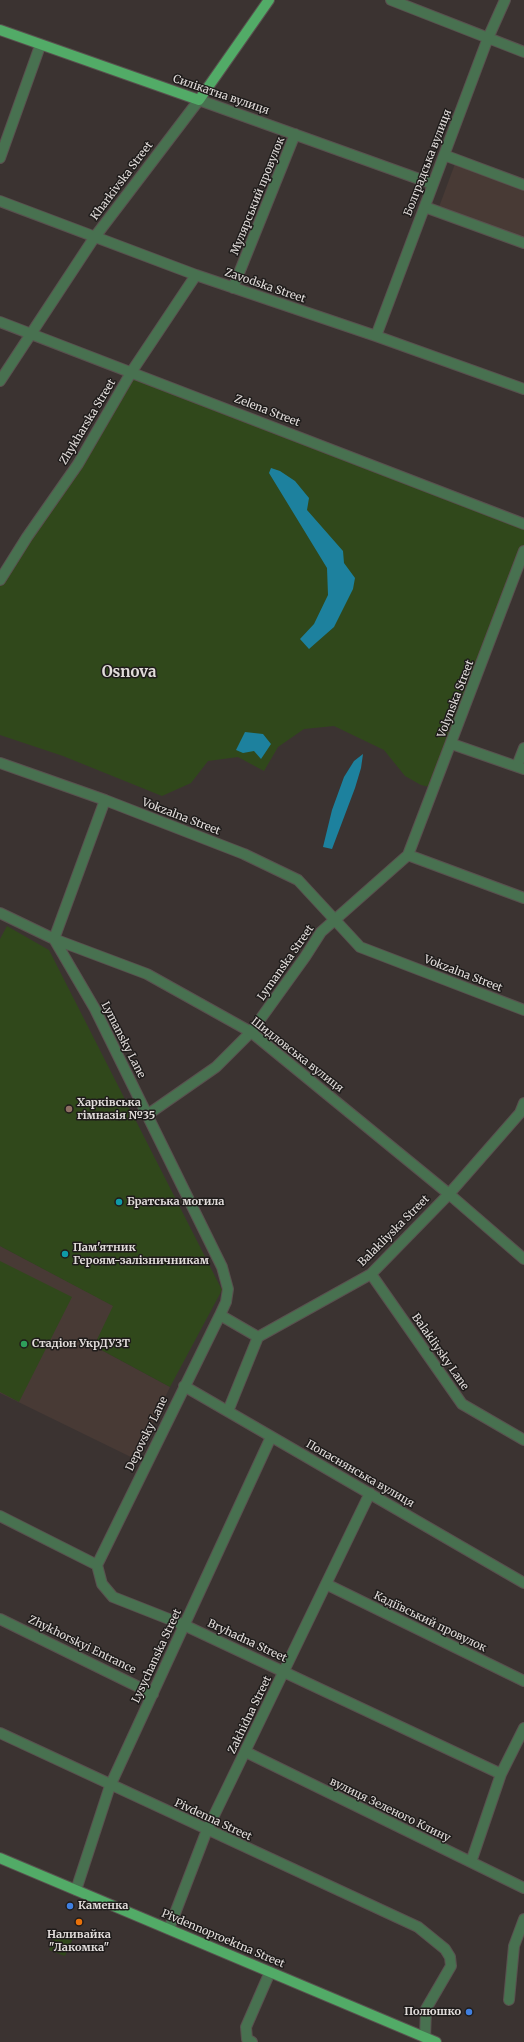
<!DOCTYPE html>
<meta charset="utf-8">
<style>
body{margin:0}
canvas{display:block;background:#3b3331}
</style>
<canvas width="524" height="2042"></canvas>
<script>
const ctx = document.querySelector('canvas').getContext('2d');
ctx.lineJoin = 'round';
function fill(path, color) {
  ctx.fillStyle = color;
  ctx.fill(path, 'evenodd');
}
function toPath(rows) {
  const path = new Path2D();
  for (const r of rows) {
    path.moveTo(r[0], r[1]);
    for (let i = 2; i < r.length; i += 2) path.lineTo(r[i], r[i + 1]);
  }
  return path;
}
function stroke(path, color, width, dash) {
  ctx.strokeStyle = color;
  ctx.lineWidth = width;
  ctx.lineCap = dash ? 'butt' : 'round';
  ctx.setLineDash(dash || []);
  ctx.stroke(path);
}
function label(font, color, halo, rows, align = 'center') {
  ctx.font = font + ' Merriweather,serif';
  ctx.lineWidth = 3;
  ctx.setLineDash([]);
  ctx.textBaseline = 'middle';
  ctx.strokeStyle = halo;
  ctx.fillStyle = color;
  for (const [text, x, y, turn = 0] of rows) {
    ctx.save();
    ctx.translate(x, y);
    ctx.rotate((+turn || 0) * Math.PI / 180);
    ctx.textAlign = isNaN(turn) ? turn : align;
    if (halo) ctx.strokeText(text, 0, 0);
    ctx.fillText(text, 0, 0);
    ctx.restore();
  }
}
fill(toPath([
 [455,164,524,190,524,239,439,207],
 [0,1246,114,1306,94,1346,170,1387,135,1459,0,1393]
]), '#483a35');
fill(toPath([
 [132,371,524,524,524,551,434,788,421,785,405,776,384,750,334,726,304,729,278,747,264,771,238,757,208,761,191,783,162,796,63,756,0,735,0,580],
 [7,926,49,950,222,1290,170,1387,94,1346,113,1306,0,1246,0,939],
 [0,1261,72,1297,19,1402,0,1392],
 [56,1931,73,1938,65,1956,49,1950]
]), '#30481b');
fill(toPath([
 [271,468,280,471,295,481,309,498,307,510,343,551,344,563,355,578,353,589,334,627,309,649,300,639,314,624,328,595,327,568,269,473],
 [245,732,263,734,271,744,261,759,254,751,243,753,236,750],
 [363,754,361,768,355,788,332,849,323,847,332,810,344,777,354,761]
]), '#1d819e');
const minor = toPath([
 [391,0,524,52],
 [444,155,524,185],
 [0,158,40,46],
 [0,201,196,275,376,336,524,389],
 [425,207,524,243],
 [233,288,295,134],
 [0,322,524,524],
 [376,336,488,38,505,0],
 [0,381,94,238,199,100,433,184],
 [0,580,27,537,78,464,132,371,196,275],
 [452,744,524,769],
 [0,763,105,800,244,854,298,880,360,947,524,1010],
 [517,766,524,748],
 [105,800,54,939,95,1009,222,1267,228,1289,226,1302,220,1315,258,1337],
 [408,855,524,551],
 [0,913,54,939,147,974,251,1032,449,1194,524,1259],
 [147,1115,216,1067,251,1032,305,957,321,932,408,855,524,898],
 [371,1274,462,1404,524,1440],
 [184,1386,524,1583],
 [228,1411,258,1337,371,1274,449,1194,520,1113,524,1103],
 [0,1516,97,1565,102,1584,113,1597,184,1625,501,1774],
 [97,1565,220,1315],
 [326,1584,524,1681],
 [0,1619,153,1694],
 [0,1733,418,1927,445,1949,450,1957,451,1966,426,2009,425,2038],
 [246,1752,524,1888],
 [471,1862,501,1774,524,1728],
 [76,1890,110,1786,271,1437],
 [169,1929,207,1830,370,1493],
 [509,2000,514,1946,524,1919],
 [252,2042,247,2039,246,2027,270,1972]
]);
const major = toPath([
 [0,30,199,100,269,0],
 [0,1858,436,2042]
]);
stroke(minor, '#59514f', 12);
stroke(major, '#59514f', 12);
stroke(minor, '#487150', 10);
stroke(major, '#52ab67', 10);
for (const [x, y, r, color] of [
 [69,1109,4,"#8d6e63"],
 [119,1202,4,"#0f9aa8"],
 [65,1254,4,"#0f9aa8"],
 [24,1344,4,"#2e9e5b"],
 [70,1906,4,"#3f7fe0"],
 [79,1922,4,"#e8710a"],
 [469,2012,4,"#3f7fe0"]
]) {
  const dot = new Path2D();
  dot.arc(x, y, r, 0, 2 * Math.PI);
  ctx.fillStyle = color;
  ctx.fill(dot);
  stroke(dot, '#1f1c1b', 1.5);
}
label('11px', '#e1dcda', '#1f1c1b', [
 ["Силікатна вулиця",221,95,19],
 ["Болградська вулиця",428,163,-69],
 ["Kharkivska Street",122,181,-53],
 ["Мулярський провулок",258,196,-68],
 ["Zavodska Street",265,286,19],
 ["Zelena Street",267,411,21],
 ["Zhykharska Street",88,422,-59],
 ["Volynska Street",456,699,-69],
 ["Vokzalna Street",181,817,21],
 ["Lymanska Street",286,963,-55],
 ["Vokzalna Street",463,974,21],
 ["Lymansky Lane",123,1040,63],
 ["Шидловська вулиця",297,1055,38],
 ["Balakliyska Street",394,1231,-45],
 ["Balakliysky Lane",440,1352,55],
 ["Depovsky Lane",147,1434,-64],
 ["Попаснянська вулиця",360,1474,30],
 ["Кадіївський провулок",430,1622,26],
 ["Bryhadna Street",247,1641,25],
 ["Zhykhorskyi Entrance",82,1645,26],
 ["Lysychanska Street",157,1656,-65],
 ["Zakhidna Street",250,1715,-64],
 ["вулиця Зеленого Клину",390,1810,26],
 ["Pivdenna Street",213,1820,25],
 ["Pivdennoproektna Street",223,1939,23]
]);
label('bold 11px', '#e1dcda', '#1f1c1b', [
 ["Харківська",77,1103],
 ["гімназія №35",77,1116],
 ["Братська могила",127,1202],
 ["Пам'ятник",73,1248],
 ["Героям-залізничникам",73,1261],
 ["Стадіон УкрДУЗТ",32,1344],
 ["Каменка",78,1906],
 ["Наливайка",79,1935,"center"],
 ["\"Лакомка\"",79,1948,"center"],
 ["Полюшко",461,2012,"right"]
], 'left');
label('bold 15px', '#e1dcda', '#1f1c1b', [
 ["Osnova",129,673]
]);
</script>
